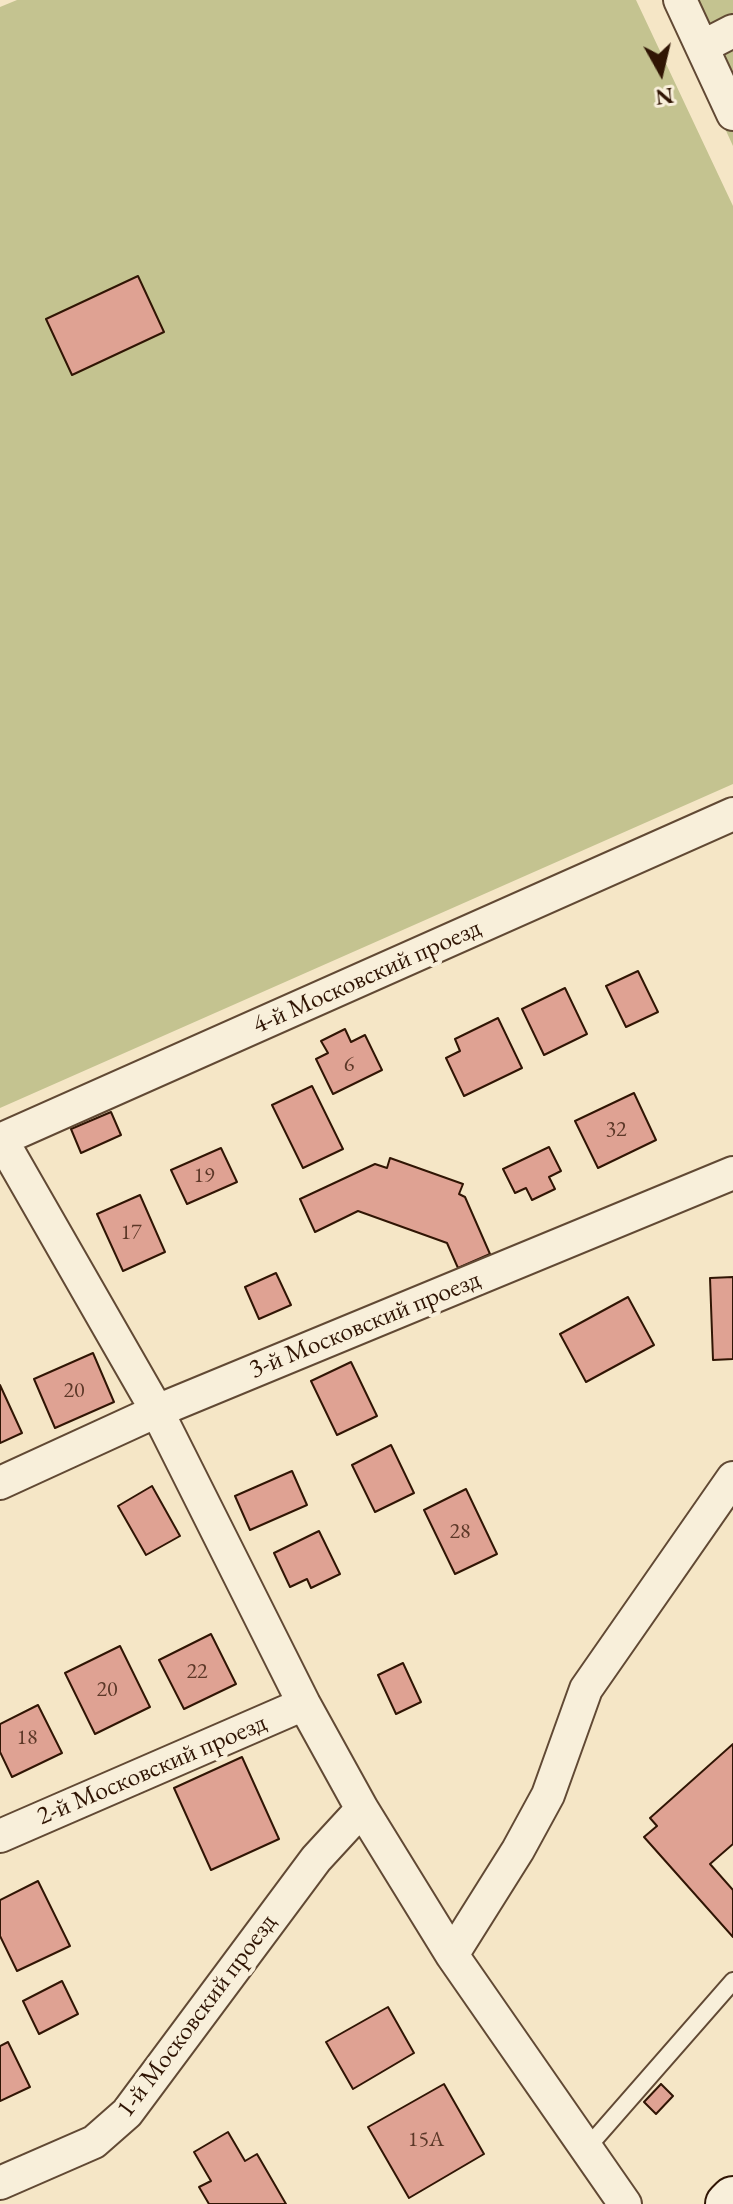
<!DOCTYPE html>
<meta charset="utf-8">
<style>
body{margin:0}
#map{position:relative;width:733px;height:2204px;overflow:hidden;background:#f5e6c6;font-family:"EB Garamond",serif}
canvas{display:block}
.north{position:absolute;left:621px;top:32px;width:80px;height:80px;-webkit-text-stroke:6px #f8efda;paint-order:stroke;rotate:172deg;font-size:22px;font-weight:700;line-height:32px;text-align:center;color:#301504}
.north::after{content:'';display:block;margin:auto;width:28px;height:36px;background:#301504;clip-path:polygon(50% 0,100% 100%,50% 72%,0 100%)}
</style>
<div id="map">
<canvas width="733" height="2204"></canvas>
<div class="north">N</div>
</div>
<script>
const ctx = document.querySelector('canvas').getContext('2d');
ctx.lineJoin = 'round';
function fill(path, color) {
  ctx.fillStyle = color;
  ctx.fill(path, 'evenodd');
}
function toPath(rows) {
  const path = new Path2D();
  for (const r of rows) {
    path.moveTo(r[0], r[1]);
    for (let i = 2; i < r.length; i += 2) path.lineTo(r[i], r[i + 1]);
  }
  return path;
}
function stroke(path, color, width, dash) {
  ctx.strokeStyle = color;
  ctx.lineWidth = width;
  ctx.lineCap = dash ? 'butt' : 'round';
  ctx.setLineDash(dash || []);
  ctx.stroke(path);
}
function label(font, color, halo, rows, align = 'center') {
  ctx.font = font + ' "EB Garamond",serif';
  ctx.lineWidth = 8;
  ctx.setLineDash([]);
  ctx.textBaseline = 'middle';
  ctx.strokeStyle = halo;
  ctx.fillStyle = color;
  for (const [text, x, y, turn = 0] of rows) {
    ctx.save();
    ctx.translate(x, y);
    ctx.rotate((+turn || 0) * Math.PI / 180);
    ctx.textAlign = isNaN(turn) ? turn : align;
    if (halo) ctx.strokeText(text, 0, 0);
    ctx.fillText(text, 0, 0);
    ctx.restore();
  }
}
fill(toPath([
 [17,0,636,0,733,206,733,784,0,1108,0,7],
 [666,0,733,0,733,146]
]), '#c4c390');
const building = toPath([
 [138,276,164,332,72,375,46,319,138,276],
 [638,971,658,1012,626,1027,606,986,638,971],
 [565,988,587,1034,544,1055,522,1009,565,988],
 [498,1018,522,1068,464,1096,446,1058,460,1051,455,1039,498,1018],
 [345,1029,351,1042,365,1035,382,1070,333,1094,316,1059,328,1053,321,1041,345,1029],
 [312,1086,343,1149,303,1168,272,1105,312,1086],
 [634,1093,656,1140,598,1168,575,1121,634,1093],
 [111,1112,121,1135,81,1153,71,1129,111,1112],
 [549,1147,561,1171,549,1177,555,1189,532,1200,526,1188,515,1193,503,1169,549,1147],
 [221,1148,237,1182,187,1204,171,1170,221,1148],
 [390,1158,463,1184,459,1194,465,1197,490,1254,458,1268,447,1243,358,1211,315,1232,300,1199,375,1164,387,1168,390,1158],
 [140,1195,165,1252,123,1271,97,1214,140,1195],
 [276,1273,291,1305,259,1319,245,1287,276,1273],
 [733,1277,733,1359,713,1360,710,1278,733,1277],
 [628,1297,654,1345,586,1382,560,1334,628,1297],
 [93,1353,114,1402,55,1428,34,1379,93,1353],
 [351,1362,377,1416,337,1435,311,1381,351,1362],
 [0,1385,22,1433,0,1443,0,1385],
 [391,1445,414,1493,375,1512,352,1465,391,1445],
 [292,1471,307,1505,250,1530,235,1496,292,1471],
 [152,1486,180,1536,146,1555,118,1506,152,1486],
 [466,1489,497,1554,455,1574,424,1510,466,1489],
 [319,1531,340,1574,311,1588,307,1579,290,1587,274,1553,319,1531],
 [211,1634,236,1684,184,1709,159,1660,211,1634],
 [120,1646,150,1707,95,1734,65,1673,120,1646],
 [403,1663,421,1702,396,1714,378,1675,403,1663],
 [38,1705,62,1753,12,1777,0,1752,0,1724,38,1705],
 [733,1744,733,1844,710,1864,733,1890,733,1937,644,1837,657,1826,650,1818,733,1744],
 [242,1757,279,1839,211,1870,174,1788,242,1757],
 [38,1881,70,1946,17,1971,0,1936,0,1900,38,1881],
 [62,1981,78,2014,39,2034,23,2001,62,1981],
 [388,2007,414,2053,353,2089,326,2042,388,2007],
 [8,2042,30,2087,0,2101,0,2046,8,2042],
 [444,2084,484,2154,409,2198,368,2127,444,2084],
 [661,2084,673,2096,656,2114,644,2102,661,2084],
 [228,2132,245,2161,257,2154,286,2204,209,2204,199,2187,211,2181,194,2152,228,2132]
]);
fill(building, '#dfa293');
stroke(building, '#301504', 2);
const lane = toPath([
 [586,2149,733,1981]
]);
const street = toPath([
 [680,0,733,114],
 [702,47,733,31],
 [1,1139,157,1411,304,1704,362,1809,452,1955,625,2204],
 [0,1140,733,814],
 [0,1483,157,1411,733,1173],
 [0,1836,304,1704],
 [452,1955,518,1850,548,1795,586,1689,733,1478],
 [0,2183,94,2142,127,2113,316,1859,362,1809]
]);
const secondary = toPath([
 [728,2204,733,2199]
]);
stroke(lane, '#614934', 20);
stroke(street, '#614934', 36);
stroke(secondary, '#301504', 48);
stroke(lane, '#f8efda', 16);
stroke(street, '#f8efda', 32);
stroke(secondary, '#f8efda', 44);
label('22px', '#5c3828', null, [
 ["6",349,1065],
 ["32",616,1130],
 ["19",204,1176],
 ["17",131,1233],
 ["20",74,1391],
 ["28",460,1532],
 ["22",197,1672],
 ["20",107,1690],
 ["18",27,1738],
 ["15А",426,2140]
]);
label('26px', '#301504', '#f8efda', [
 ["4-й Московский проезд",367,977,-24],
 ["3-й Московский проезд",365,1325,-22],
 ["2-й Московский проезд",152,1770,-23],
 ["1-й Московский проезд",197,2016,-53]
]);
</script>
